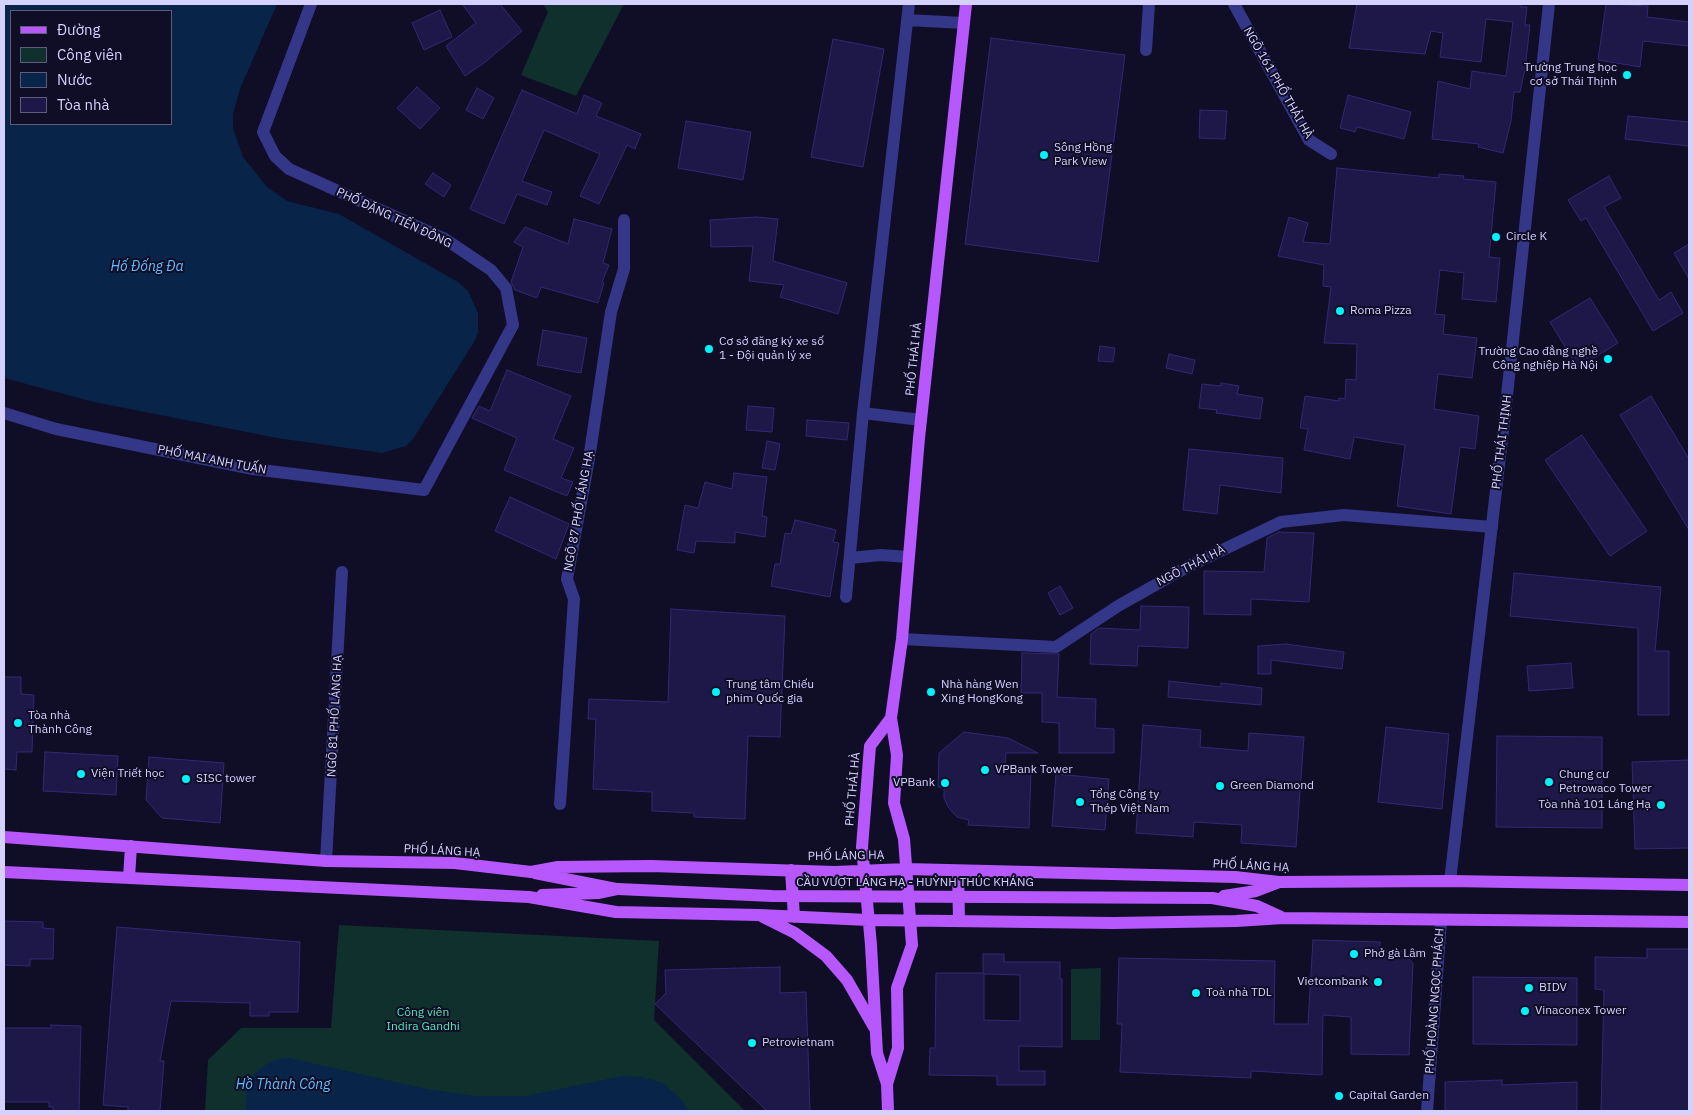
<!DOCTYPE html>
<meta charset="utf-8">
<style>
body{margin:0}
#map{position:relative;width:1693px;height:1115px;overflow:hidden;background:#100d26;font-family:"IBM Plex Sans",sans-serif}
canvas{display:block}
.frame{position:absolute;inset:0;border:5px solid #d4d1ff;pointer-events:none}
.legend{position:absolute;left:10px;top:10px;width:162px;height:115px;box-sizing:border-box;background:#100d26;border:1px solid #5e5b7d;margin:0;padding:6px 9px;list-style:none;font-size:15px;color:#d4d1ff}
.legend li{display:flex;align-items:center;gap:10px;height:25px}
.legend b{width:25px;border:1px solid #5e5b7d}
</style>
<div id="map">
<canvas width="1693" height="1115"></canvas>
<div class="frame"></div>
<ul class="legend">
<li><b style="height:6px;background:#b758ff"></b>Đường</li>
<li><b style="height:14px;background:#0f302d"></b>Công viên</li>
<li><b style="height:14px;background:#082449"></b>Nước</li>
<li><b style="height:14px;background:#1e1848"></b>Tòa nhà</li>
</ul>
</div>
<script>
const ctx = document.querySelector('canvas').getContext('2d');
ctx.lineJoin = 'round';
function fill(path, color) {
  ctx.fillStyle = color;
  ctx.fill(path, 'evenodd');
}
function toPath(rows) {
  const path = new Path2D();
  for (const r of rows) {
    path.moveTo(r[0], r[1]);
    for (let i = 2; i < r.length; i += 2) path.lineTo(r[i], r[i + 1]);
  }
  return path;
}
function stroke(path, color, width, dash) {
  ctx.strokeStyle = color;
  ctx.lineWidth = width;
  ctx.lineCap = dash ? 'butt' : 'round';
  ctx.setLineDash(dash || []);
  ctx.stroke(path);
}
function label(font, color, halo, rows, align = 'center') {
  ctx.font = font + ' "IBM Plex Sans",sans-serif';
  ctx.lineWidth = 4;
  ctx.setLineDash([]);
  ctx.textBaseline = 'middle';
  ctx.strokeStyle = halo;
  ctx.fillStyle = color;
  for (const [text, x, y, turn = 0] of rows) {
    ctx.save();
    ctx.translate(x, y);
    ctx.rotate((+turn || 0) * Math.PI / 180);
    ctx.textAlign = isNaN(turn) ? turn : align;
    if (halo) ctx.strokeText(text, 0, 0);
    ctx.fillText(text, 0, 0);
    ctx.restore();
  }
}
fill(toPath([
 [543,4,624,4,576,96,521,75,548,12],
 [339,925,659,941,654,1020,745,1111,205,1111,208,1060,241,1028,331,1028],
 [1101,968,1100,1040,1071,1040,1071,969]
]), '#0f302d');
fill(toPath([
 [4,4,277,4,240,89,233,114,233,128,243,157,267,187,287,201,339,214,458,282,468,291,478,313,478,333,474,342,413,439,406,446,382,453,277,438,94,402,4,378],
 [11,11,171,11,171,124,11,124],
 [289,1058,427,1089,475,1096,526,1096,623,1076,642,1077,663,1083,681,1099,689,1111,246,1111,246,1088,252,1076,262,1067,274,1060]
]), '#082449');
const building = toPath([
 [462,4,500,4,522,31,484,63,465,76,446,46,476,23,462,4],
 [1357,4,1521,4,1521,7,1527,7,1525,25,1530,25,1525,69,1520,92,1514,92,1511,121,1503,153,1478,147,1479,144,1432,139,1438,81,1470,89,1472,71,1506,76,1513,22,1486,19,1481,62,1440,57,1443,33,1431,31,1425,54,1349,48,1357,4],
 [1606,4,1648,6,1647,17,1689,22,1689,46,1643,41,1640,67,1598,60,1606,4],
 [440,10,452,37,424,50,412,23,440,10],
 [991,38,1125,55,1098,262,965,244,991,38],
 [833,39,884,49,863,167,811,157,833,39],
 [417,87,440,108,420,129,397,108,417,87],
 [477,88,494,98,483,119,466,110,477,88],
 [522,90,577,114,584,95,602,103,596,116,641,134,635,149,627,145,599,204,580,196,600,154,544,130,522,181,552,192,547,205,517,194,504,224,470,209,522,90],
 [1348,95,1411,112,1404,139,1357,127,1355,132,1340,128,1348,95],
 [1200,110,1227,111,1225,139,1199,138,1200,110],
 [1628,116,1689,122,1689,146,1625,139,1628,116],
 [686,121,751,132,743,180,678,168,686,121],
 [1337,168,1439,178,1439,174,1464,176,1463,179,1496,182,1489,257,1500,258,1496,302,1462,299,1464,273,1440,270,1435,314,1445,315,1443,334,1477,338,1472,378,1438,374,1434,409,1479,416,1475,449,1460,447,1451,514,1397,506,1405,445,1354,437,1350,459,1304,450,1308,429,1300,428,1305,396,1339,401,1339,398,1345,399,1346,379,1356,380,1357,344,1324,343,1331,287,1323,286,1324,265,1278,256,1289,217,1308,223,1303,242,1330,244,1337,168],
 [433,173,451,185,444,197,425,184,433,173],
 [1609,176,1621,198,1604,207,1659,300,1671,292,1683,313,1653,331,1586,218,1581,221,1568,200,1609,176],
 [756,217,778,219,773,261,847,283,838,314,780,297,784,285,749,281,753,246,711,247,710,220,756,217],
 [574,219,612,229,603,263,609,265,602,282,604,283,598,303,541,287,537,298,515,290,511,282,523,247,514,242,525,227,568,244,574,219],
 [1689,244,1689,279,1674,253,1689,244],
 [1590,298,1618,343,1578,368,1550,322,1590,298],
 [543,330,587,338,581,373,537,365,543,330],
 [1100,346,1115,348,1113,362,1098,361,1100,346],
 [1169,354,1195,360,1192,374,1166,368,1169,354],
 [507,370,571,396,553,439,574,448,561,478,573,482,567,496,504,470,517,438,472,418,479,406,490,411,507,370],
 [1221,383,1239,386,1237,394,1263,398,1260,419,1216,413,1217,410,1199,408,1202,384,1221,386,1221,383],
 [1651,396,1689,459,1689,530,1620,415,1651,396],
 [748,406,774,408,772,432,746,430,748,406],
 [807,420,849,423,847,440,806,436,807,420],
 [1582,435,1647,531,1610,556,1545,460,1582,435],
 [767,441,780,444,775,470,762,468,767,441],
 [1189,449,1283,458,1281,493,1220,485,1217,514,1183,510,1189,449],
 [734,473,767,477,762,516,767,517,765,537,735,532,735,543,696,541,694,553,677,550,685,505,698,508,705,482,732,489,734,473],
 [510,497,569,524,556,559,495,531,510,497],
 [795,520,836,530,833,542,839,543,830,597,771,586,775,564,780,564,785,533,791,534,795,520],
 [1279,532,1314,533,1309,602,1251,599,1251,615,1204,614,1204,571,1264,572,1267,538,1279,532],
 [1514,573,1661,587,1655,651,1669,651,1669,715,1638,715,1638,628,1510,616,1514,573],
 [1060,586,1073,608,1060,615,1048,593,1060,586],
 [1141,606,1189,607,1188,648,1138,646,1137,666,1090,664,1091,634,1099,628,1140,630,1141,606],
 [671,609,785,616,780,737,748,736,745,819,694,817,694,813,652,811,652,792,593,789,596,719,588,719,589,699,668,702,671,609],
 [1286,644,1344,652,1342,669,1271,660,1271,674,1258,674,1258,646,1286,644],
 [1022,653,1059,654,1057,697,1096,699,1095,728,1114,729,1114,753,1059,753,1059,723,1042,722,1042,693,1021,693,1022,653],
 [1571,663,1573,688,1529,691,1527,666,1571,663],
 [4,677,21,677,21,694,34,695,32,752,17,752,16,770,4,769,4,677],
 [1169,681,1221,687,1221,683,1262,688,1261,705,1168,697,1169,681],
 [1143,725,1201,730,1200,747,1248,751,1249,733,1304,737,1296,847,1241,843,1242,825,1194,822,1193,837,1136,833,1143,725],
 [1386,727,1449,734,1442,809,1378,802,1386,727],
 [964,732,1008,738,1038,753,1006,753,1005,770,1031,772,1029,828,968,825,969,820,957,817,948,807,944,798,944,788,938,787,939,753,964,732],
 [1497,736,1602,737,1602,828,1496,827,1497,736],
 [45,752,118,756,116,795,43,791,45,752],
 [149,757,224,763,220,823,162,818,146,800,149,757],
 [1689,760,1689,848,1635,849,1632,762,1689,760],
 [1056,774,1109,779,1105,830,1052,826,1056,774],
 [4,921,43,922,43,928,54,929,53,959,30,959,30,966,4,965,4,921],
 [117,927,300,942,298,1012,269,1012,269,1016,250,1016,250,1003,171,1001,160,1061,164,1061,160,1111,128,1111,128,1107,103,1105,117,927],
 [1313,940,1380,942,1380,951,1402,951,1413,963,1409,1055,1351,1054,1351,1017,1323,1015,1322,1075,1251,1071,1251,1078,1120,1072,1122,1024,1117,1024,1119,958,1275,961,1274,1024,1308,1024,1313,940],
 [1647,949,1689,949,1689,1111,1601,1111,1604,990,1595,989,1595,957,1647,958,1647,949],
 [983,954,1004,954,1004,962,1060,962,1060,979,1062,979,1062,1047,1019,1046,1019,1071,1045,1071,1045,1085,997,1085,997,1076,929,1075,930,1048,935,1048,936,973,983,973,983,954],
 [984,974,1020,975,1020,1021,984,1020,984,974],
 [780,967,780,993,806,992,810,1111,767,1111,655,1004,666,993,665,970,780,967],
 [1473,977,1577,978,1577,1045,1473,1044,1473,977],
 [51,1025,81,1026,79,1111,53,1111,53,1107,49,1107,49,1102,4,1102,4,1028,51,1028,51,1025],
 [1502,1080,1502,1085,1577,1082,1577,1111,1445,1111,1445,1082,1502,1080]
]);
fill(building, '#1e1848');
stroke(building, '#332876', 1);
stroke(toPath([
 [1234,4,1309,140,1331,154],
 [907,20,964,23],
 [1146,50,1149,4],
 [863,413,921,420],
 [850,558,881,555,908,557],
 [846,597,863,413,909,4],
 [902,639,1056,647,1118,606,1189,566,1281,522,1344,515,1492,527],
 [560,804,574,599,567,579,589,459,611,312,624,269,624,220],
 [326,861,342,572]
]), '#343688', 12);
stroke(toPath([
 [4,413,56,429,253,469,424,490,513,325,506,288,491,270,445,239,289,169,275,156,263,132,311,4],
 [1450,881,1505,414,1549,4],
 [1427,1111,1441,921]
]), '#343688', 12);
stroke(toPath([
 [4,837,326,861,455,863,531,872,558,867,651,866,835,872,906,869,1235,877,1279,882,1450,881,1689,885],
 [791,870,794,917],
 [958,871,959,920],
 [4,872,529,897,616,912,759,915,868,920,1113,923,1236,921,1283,918,1689,922],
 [535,873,616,889],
 [129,878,131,846],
 [542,895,599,893,618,889],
 [1224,896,1256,891,1277,883],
 [1212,898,1257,906,1281,917],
 [763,917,795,933,826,956,847,980,874,1027],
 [887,1084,898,1048,897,988,912,945,904,839,894,803,897,755,891,718,902,639,919,438,966,4],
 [888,1111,887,1084,877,1053,871,945,862,847,870,746,891,718]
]), '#b758ff', 12);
stroke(toPath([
 [618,889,772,896,1212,898]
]), '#b758ff', 12);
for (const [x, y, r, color] of [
 [1627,75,5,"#00f2fc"],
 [1044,155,5,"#00f2fc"],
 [1496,237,5,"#00f2fc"],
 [1340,311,5,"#00f2fc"],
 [709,349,5,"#00f2fc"],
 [1608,359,5,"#00f2fc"],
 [716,692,5,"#00f2fc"],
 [931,692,5,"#00f2fc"],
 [18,723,5,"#00f2fc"],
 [985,770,5,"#00f2fc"],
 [81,774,5,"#00f2fc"],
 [186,779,5,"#00f2fc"],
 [1549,782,5,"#00f2fc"],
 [945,783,5,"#00f2fc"],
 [1220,786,5,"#00f2fc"],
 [1080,802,5,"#00f2fc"],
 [1661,805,5,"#00f2fc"],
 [1354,954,5,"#00f2fc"],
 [1378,982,5,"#00f2fc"],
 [1529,988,5,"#00f2fc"],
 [1196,993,5,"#00f2fc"],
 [1525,1011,5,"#00f2fc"],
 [752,1043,5,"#00f2fc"],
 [1339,1096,5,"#00f2fc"]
]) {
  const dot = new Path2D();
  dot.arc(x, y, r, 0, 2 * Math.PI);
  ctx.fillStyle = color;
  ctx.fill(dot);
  stroke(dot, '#100d26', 2);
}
label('12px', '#d4d1ff', '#100d26', [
 ["Trường Trung học",1617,68,"right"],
 ["cơ sở Thái Thịnh",1617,82,"right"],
 ["Sông Hồng",1054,148],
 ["Park View",1054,162],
 ["Circle K",1506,237],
 ["Roma Pizza",1350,311],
 ["Cơ sở đăng ký xe số",719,342],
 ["1 - Đội quản lý xe",719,356],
 ["Trường Cao đẳng nghề",1598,352,"right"],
 ["Công nghiệp Hà Nội",1598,366,"right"],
 ["Trung tâm Chiếu",726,685],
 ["phim Quốc gia",726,699],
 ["Nhà hàng Wen",941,685],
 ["Xing HongKong",941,699],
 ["Tòa nhà",28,716],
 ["Thành Công",28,730],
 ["VPBank Tower",995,770],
 ["Viện Triết học",91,774],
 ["Chung cư",1559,775],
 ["Petrowaco Tower",1559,789],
 ["SISC tower",196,779],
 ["VPBank",935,783,"right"],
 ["Green Diamond",1230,786],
 ["Tổng Công ty",1090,795],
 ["Thép Việt Nam",1090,809],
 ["Tòa nhà 101 Láng Hạ",1651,805,"right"],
 ["Phở gà Lâm",1364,954],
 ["Vietcombank",1368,982,"right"],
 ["BIDV",1539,988],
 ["Toà nhà TDL",1206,993],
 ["Vinaconex Tower",1535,1011],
 ["Petrovietnam",762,1043],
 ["Capital Garden",1349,1096]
], 'left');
label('12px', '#d4d1ff', '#100d26', [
 ["NGÕ 161 PHỐ THÁI HÀ",1278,83,60],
 ["PHỐ ĐẶNG TIẾN ĐÔNG",394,218,25],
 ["PHỐ THÁI HÀ",914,359,-84],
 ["PHỐ THÁI THỊNH",1502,442,-83],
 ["PHỐ MAI ANH TUẤN",212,460,11],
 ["NGÕ 87 PHỐ LÁNG HẠ",579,511,-80],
 ["NGÕ THÁI HÀ",1191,566,-27],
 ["NGÕ 81 PHỐ LÁNG HẠ",335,716,-87],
 ["PHỐ THÁI HÀ",853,789,-85],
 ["PHỐ LÁNG HẠ",442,851,3],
 ["PHỐ LÁNG HẠ",846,856,-1],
 ["PHỐ LÁNG HẠ",1251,866,3],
 ["CẦU VƯỢT LÁNG HẠ - HUỲNH THÚC KHÁNG",915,883],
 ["PHỐ HOÀNG NGỌC PHÁCH",1435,1001,-86]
]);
label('12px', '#54e8ba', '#100d26', [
 ["Công viên",423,1013],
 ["Indira Gandhi",423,1027]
]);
label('italic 14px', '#5fbfff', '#100d26', [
 ["Hố Đống Đa",147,267],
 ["Hồ Thành Công",283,1085]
]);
</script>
